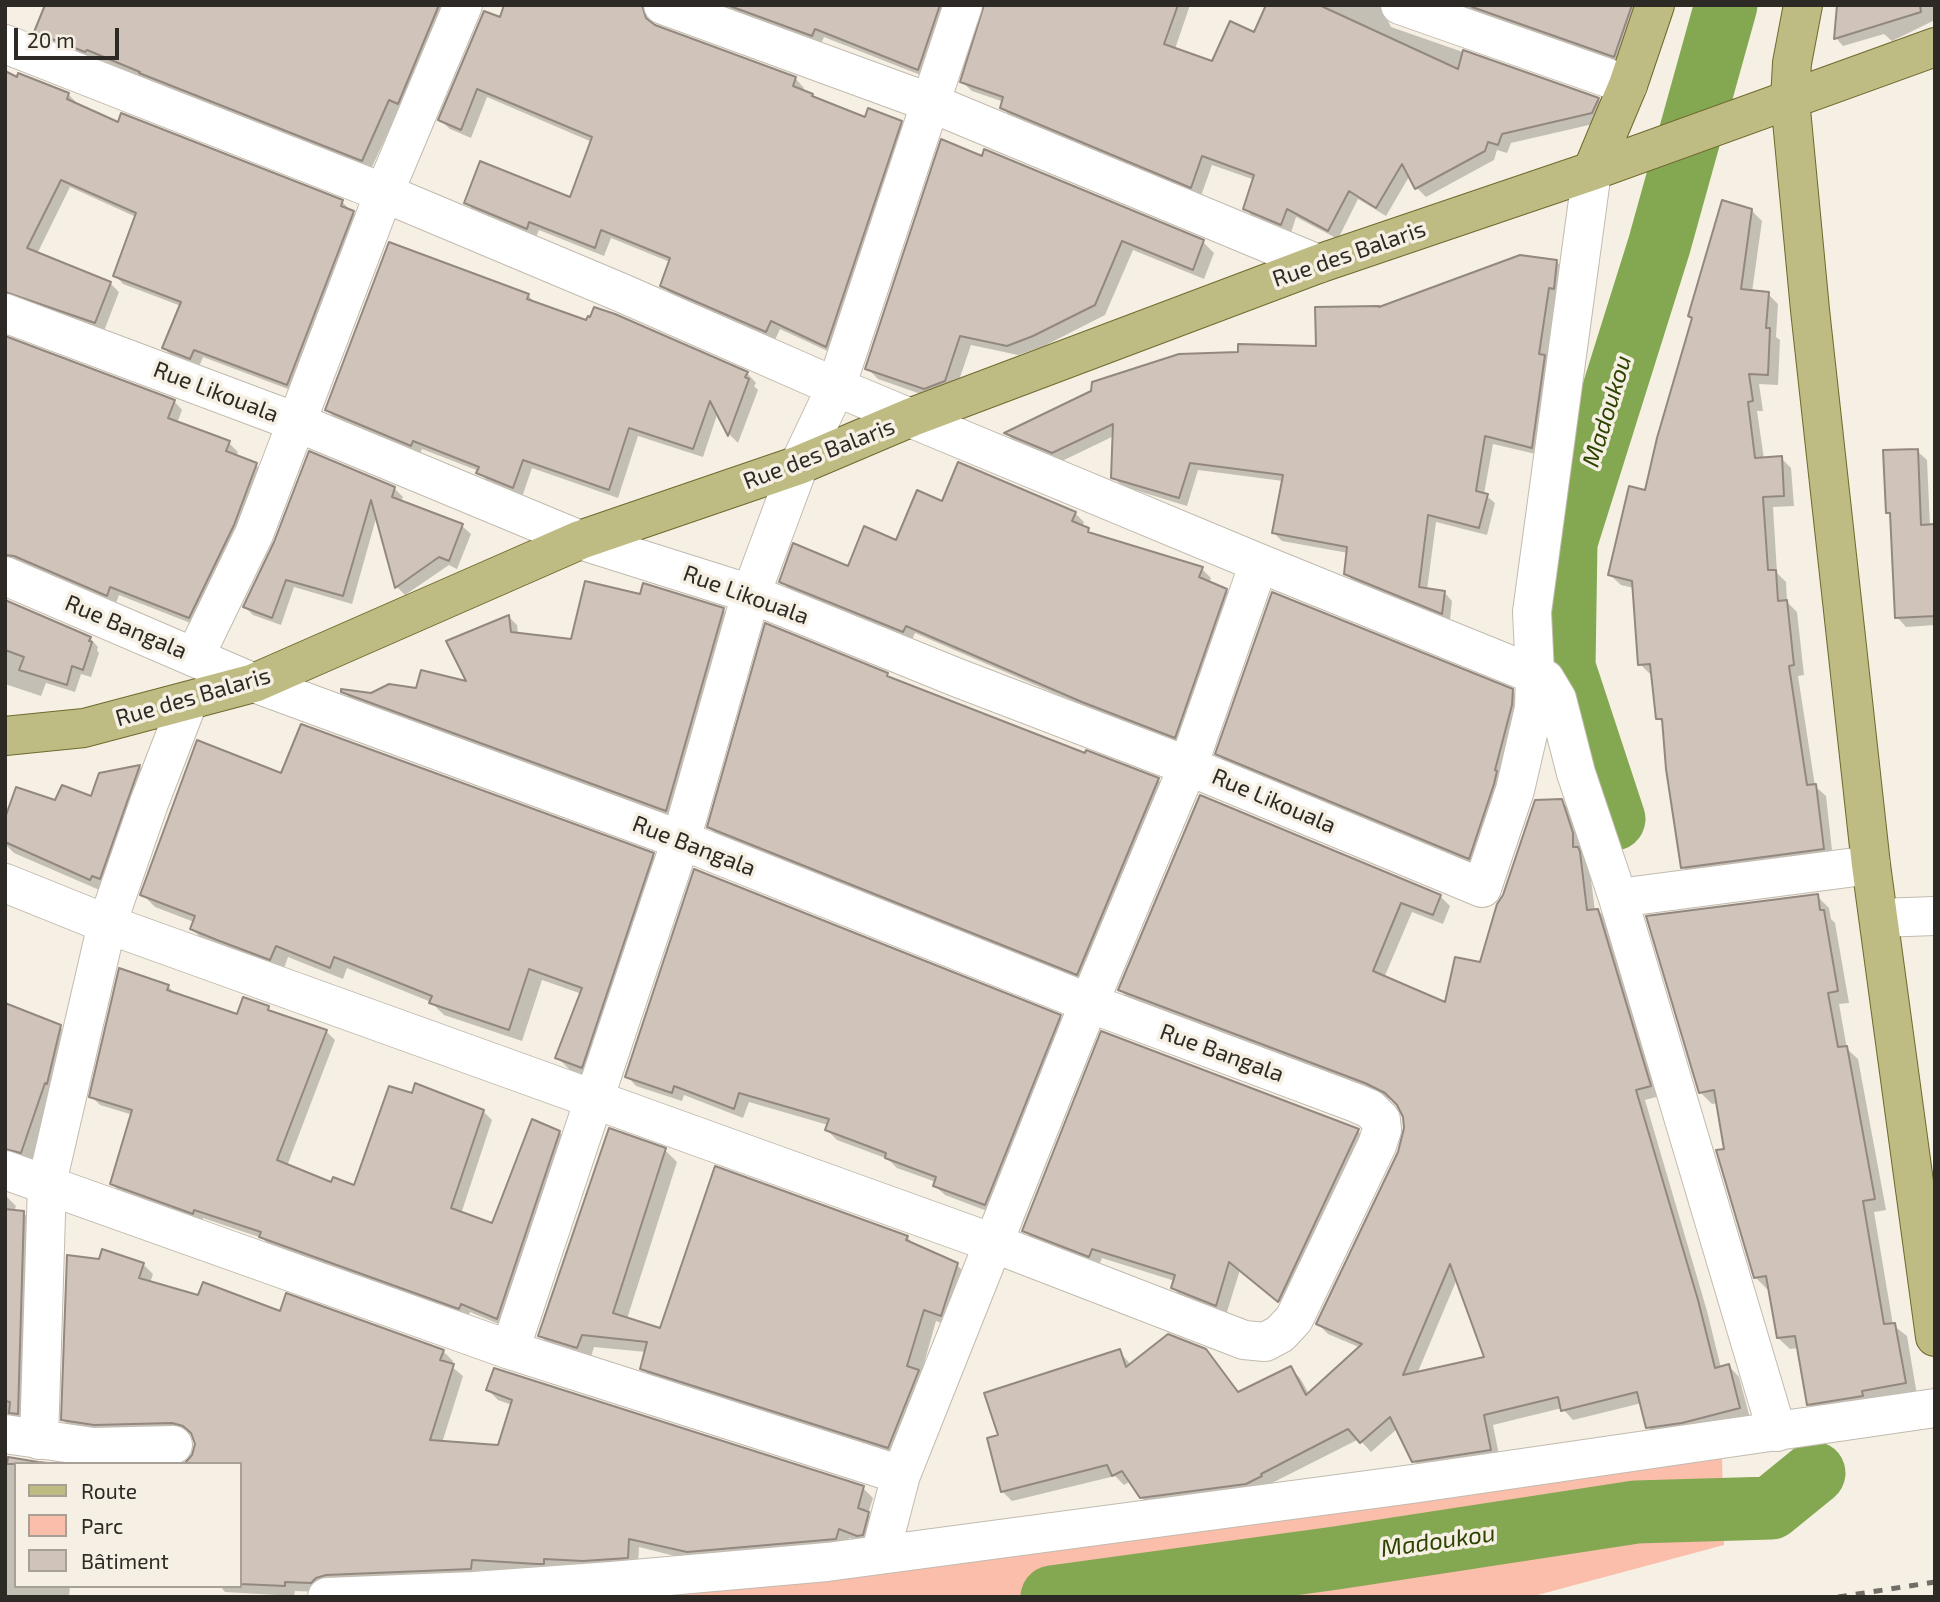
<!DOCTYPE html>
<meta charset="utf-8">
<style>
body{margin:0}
#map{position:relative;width:1940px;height:1602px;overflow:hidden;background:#f6efe3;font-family:"Exo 2",sans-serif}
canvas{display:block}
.frame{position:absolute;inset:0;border:7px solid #2d2a26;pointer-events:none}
.legend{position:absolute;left:14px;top:1462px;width:228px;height:126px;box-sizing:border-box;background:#f6efe3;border:2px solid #a6a097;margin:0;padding:9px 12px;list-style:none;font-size:21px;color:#2d2a26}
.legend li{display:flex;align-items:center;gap:14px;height:35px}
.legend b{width:35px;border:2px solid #a6a097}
.scale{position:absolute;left:14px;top:28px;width:105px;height:32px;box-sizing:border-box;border:4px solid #2d2a26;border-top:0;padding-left:9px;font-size:21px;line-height:24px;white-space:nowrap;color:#2d2a26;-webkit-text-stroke:5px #f6efe3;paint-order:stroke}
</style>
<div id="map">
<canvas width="1940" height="1602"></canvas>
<div class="frame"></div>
<ul class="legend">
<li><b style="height:9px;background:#bebb83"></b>Route</li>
<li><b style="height:19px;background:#fabeab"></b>Parc</li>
<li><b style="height:19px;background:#cfc3ba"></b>Bâtiment</li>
</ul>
<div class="scale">20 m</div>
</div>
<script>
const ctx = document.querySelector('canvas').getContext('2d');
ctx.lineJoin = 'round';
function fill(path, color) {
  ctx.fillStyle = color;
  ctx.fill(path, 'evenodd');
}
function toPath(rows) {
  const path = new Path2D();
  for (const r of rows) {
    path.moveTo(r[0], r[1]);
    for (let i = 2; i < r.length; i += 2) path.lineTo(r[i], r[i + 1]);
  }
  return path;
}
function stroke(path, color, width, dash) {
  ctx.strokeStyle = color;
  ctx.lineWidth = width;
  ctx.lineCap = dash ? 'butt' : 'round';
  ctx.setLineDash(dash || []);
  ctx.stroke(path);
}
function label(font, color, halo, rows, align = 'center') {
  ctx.font = font + ' "Exo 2",sans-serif';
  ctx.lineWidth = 7;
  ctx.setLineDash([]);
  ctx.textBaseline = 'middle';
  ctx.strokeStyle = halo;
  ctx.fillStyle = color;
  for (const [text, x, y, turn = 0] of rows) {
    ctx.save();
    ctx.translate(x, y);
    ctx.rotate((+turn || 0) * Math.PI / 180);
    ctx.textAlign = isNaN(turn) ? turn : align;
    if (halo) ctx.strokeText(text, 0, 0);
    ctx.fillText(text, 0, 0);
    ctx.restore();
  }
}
fill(toPath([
 [1722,1456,1724,1545,1530,1597,320,1597]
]), '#fabeab');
fill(toPath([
 [47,5,453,5,399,109,371,169,151,82,96,58,95,60,46,41,36,32],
 [714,5,953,5,928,78,824,37,821,44],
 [986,5,1190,5,1175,49,1213,63,1255,35,1319,8,1320,5,1390,5,1387,19,1391,27,1598,99,1607,109,1602,122,1511,143,1507,153,1497,150,1494,160,1426,197,1417,188,1410,175,1386,216,1358,199,1338,239,1296,217,1291,233,1254,218,1245,208,1255,180,1212,165,1201,196,1011,117,1002,107,1004,102,972,91,962,82],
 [1453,5,1645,5,1624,65],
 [1839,5,1935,5,1935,20,1892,41,1884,34,1843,46,1836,38],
 [501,19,633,22,795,78,804,88,803,92,816,100,866,119,901,122,910,131,836,355,780,329,775,340,672,295,662,285,670,262,611,238,604,256,539,230,536,237,475,212,466,202,571,199,592,142,487,97,471,138,450,129,440,120],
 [5,73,68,94,77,103,76,105,118,124,342,202,362,221,296,392,203,357,199,367,173,357,164,348,181,306,123,284,115,275,136,217,70,187,37,254,110,283,119,292,104,331,5,302],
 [985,151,1203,242,1214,253,1204,279,1133,250,1105,315,1044,346,1018,355,971,345,955,392,935,399,878,379,867,368],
 [1752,211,1762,221,1752,292,1768,294,1778,304,1776,337,1780,340,1778,385,1759,384,1763,411,1757,411,1764,459,1781,458,1791,468,1794,506,1773,507,1777,573,1786,582,1787,602,1797,612,1804,675,1798,676,1815,786,1826,796,1833,859,1693,877,1683,867,1664,724,1658,718,1653,674,1650,674,1640,664,1634,588,1621,585,1610,575,1646,492],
 [1556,261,1564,270,1557,296,1547,360,1552,365,1540,455,1493,444,1484,494,1495,503,1487,535,1436,522,1427,590,1444,592,1452,601,1450,620,1354,582,1346,573,1348,553,1282,541,1274,533,1283,481,1198,470,1187,506,1122,486,1113,477,1114,436,1062,461,1014,441,1007,434,1318,348,1378,307],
 [528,295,536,304,747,373,756,383,754,386,758,390,738,443,730,435,718,412,703,457,638,436,618,498,532,468,522,497,488,482,479,471,422,449,420,454,336,419,327,410],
 [5,338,174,401,182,410,177,423,229,443,238,452,236,457,256,465,265,474,198,626,119,595,116,603,5,565],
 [1917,451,1927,460,1930,526,1935,526,1935,625,1906,627,1897,617,1892,516,1888,513],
 [394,488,403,497,401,502,462,526,471,534,457,569,449,565,405,595,397,587,377,515,352,604,294,587,281,625,253,615,245,607,276,543],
 [943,503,1075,513,1084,522,1082,527,1094,536,1202,569,1211,578,1209,583,1226,590,1235,599,1184,745,1093,710,915,633,912,640,790,590,781,581,849,568,897,542],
 [642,596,723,610,731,618,675,818,351,699,342,691,371,695,469,684,509,617,517,625,518,634,572,641],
 [5,602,90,638,98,647,97,650,99,653,91,677,81,674,75,692,46,683,41,696,5,684],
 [887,675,892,680,1086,756,1158,780,1171,792,1090,986,722,839,709,827],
 [1512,691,1520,699,1477,866,1225,761,1217,753],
 [140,767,153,780,104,892,14,853,5,844,5,824,56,802,92,798,101,774],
 [282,775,653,855,665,867,594,1079,570,1070,557,1057,582,994,542,980,522,1041,444,1015,431,1002,347,968,343,979,288,957,283,971,204,941,192,929,194,922,155,907,142,894],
 [1201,797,1440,896,1450,906,1443,924,1412,912,1384,978,1446,1004,1482,965,1561,801,1571,811,1583,844,1583,854,1589,864,1595,911,1598,910,1608,921,1660,1096,1645,1100,1707,1311,1721,1368,1729,1366,1739,1377,1750,1418,1658,1437,1648,1427,1642,1403,1573,1420,1562,1408,1493,1425,1500,1460,1424,1471,1414,1461,1398,1428,1371,1452,1359,1439,1270,1484,1152,1508,1141,1497,1131,1481,1124,1485,1115,1476,1012,1501,1002,1491,1001,1437,1119,1351,1131,1365,1205,1350,1240,1393,1290,1368,1300,1378,1309,1394,1361,1348,1328,1334,1318,1324,1399,1153,1406,1128,1404,1116,1397,1103,1376,1092,1130,1000,1120,990],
 [1457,1279,1486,1358,1417,1374],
 [1817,896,1829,908,1831,919,1835,923,1849,1003,1839,1004,1847,1049,1858,1059,1886,1210,1874,1212,1893,1325,1907,1336,1917,1395,1820,1416,1808,1404,1799,1348,1790,1349,1778,1338,1770,1289,1767,1289,1755,1277,1726,1151,1718,1103,1712,1104,1700,1092],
 [168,986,176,995,238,1017,268,1008,274,1014,326,1031,335,1040,287,1166,332,1185,355,1187,483,1111,492,1120,461,1214,493,1225,559,1132,569,1141,506,1327,470,1312,468,1317,270,1246,262,1238,203,1218,202,1222,121,1193,112,1184,133,1115,100,1105,91,1096],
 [5,1005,60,1027,70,1037,55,1092,31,1162,5,1161],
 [1060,1017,1069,1027,995,1214,945,1195,935,1186,936,1182,897,1168,888,1159,837,1140,827,1130,828,1125,749,1102,743,1118,684,1095,682,1101,636,1086,627,1076],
 [1102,1033,1358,1131,1368,1141,1289,1310,1240,1270,1226,1315,1183,1298,1173,1288,1175,1281,1102,1258,1099,1265,1034,1240,1024,1230],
 [665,1150,677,1162,627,1319,661,1330,907,1237,916,1247,957,1265,969,1277,953,1327,936,1321,921,1374,931,1384,901,1459,655,1381,642,1368,646,1352,594,1347,590,1360,552,1348,540,1335],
 [5,1195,16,1206,14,1212,23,1213,34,1223,27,1423,5,1425],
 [143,1264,153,1274,150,1283,199,1297,443,1351,453,1361,451,1366,463,1376,442,1443,499,1446,512,1405,498,1400,488,1390,863,1488,873,1498,868,1514,878,1524,869,1545,849,1538,846,1548,699,1562,639,1547,638,1567,548,1574,481,1570,481,1579,322,1592,295,1591,294,1596,225,1592,220,1586,240,1586,240,1464,194,1456,197,1445,194,1435,184,1432,73,1430,63,1420],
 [5,1458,46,1464,16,1464,16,1586,70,1586,69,1597,5,1597]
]), '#0003');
stroke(toPath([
 [1614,819,1564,667,1566,542,1659,246,1726,5],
 [1052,1597,1336,1558,1636,1512,1771,1508,1814,1473]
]), '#83a851', 63);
const building = toPath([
 [45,5,439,5,398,104,389,100,362,161,139,73,140,72,87,50,85,52,34,32,45,5],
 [504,5,642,5,646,18,655,25,796,77,793,86,813,94,812,96,865,117,868,108,902,121,826,347,771,321,766,332,660,286,670,258,601,230,595,248,529,222,527,229,464,203,480,161,570,197,592,137,477,89,461,130,438,120,484,11,500,17,504,5],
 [727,5,940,5,918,70,815,29,812,36,727,5],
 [984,5,1178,5,1164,44,1212,61,1230,21,1254,32,1266,5,1319,5,1458,69,1463,50,1599,98,1592,113,1502,134,1498,145,1488,142,1485,151,1415,189,1402,164,1376,208,1349,191,1328,231,1287,209,1281,225,1243,209,1254,175,1202,156,1191,188,1000,108,1003,97,960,82,984,5],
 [1473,5,1632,5,1614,57,1472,7,1473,5],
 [1837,5,1920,5,1921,12,1834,39,1837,5],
 [5,71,17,77,18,73,69,93,67,99,118,122,121,113,343,200,341,206,354,211,287,385,194,350,190,359,162,348,181,302,113,276,136,213,61,180,27,248,111,282,95,323,5,292,5,71],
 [941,139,982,156,984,149,1204,240,1193,270,1122,241,1095,305,1033,336,1007,346,960,336,945,381,924,389,865,369,941,139],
 [1722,200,1752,209,1741,289,1769,292,1766,328,1770,328,1768,375,1749,374,1753,401,1748,402,1755,458,1782,456,1784,496,1763,497,1768,570,1776,570,1778,601,1787,600,1794,665,1789,666,1807,785,1816,784,1824,849,1681,868,1666,769,1662,719,1656,719,1650,664,1638,665,1632,581,1608,575,1629,486,1645,490,1657,438,1692,318,1688,316,1722,200],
 [389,242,529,294,527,299,586,320,588,316,590,317,594,307,615,314,748,372,745,377,749,379,728,436,710,401,693,449,629,428,609,490,523,460,513,488,476,473,479,467,413,441,411,446,325,410,389,242],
 [1520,255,1557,260,1554,289,1549,288,1539,354,1545,355,1532,448,1485,436,1476,491,1488,494,1479,528,1428,515,1419,587,1445,591,1442,614,1344,574,1347,547,1272,533,1283,475,1190,463,1179,498,1111,478,1113,424,1052,453,1004,433,1091,391,1092,382,1179,354,1238,352,1238,344,1316,346,1315,307,1379,306,1379,307,1520,255],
 [5,336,175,400,168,418,230,441,226,451,257,463,234,525,189,618,110,587,107,596,14,556,5,555,5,336],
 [1918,449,1921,525,1935,524,1935,616,1895,618,1890,513,1886,513,1883,450,1918,449],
 [309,451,395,487,392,497,463,524,449,561,439,557,395,588,371,500,343,596,286,580,272,618,243,607,274,542,309,451],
 [958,462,1076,512,1072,521,1089,528,1088,532,1203,567,1199,577,1227,589,1175,738,1082,702,906,626,903,632,779,582,793,543,848,566,864,526,896,540,917,490,942,501,958,462],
 [585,581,640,594,643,583,724,608,666,811,341,692,341,689,371,693,389,684,416,688,421,670,466,681,446,641,509,615,511,632,571,639,585,581],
 [1272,592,1513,689,1512,705,1495,770,1497,771,1494,784,1469,859,1215,754,1272,592],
 [5,600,91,637,89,641,92,642,83,670,72,666,67,685,19,670,24,657,5,650,5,600],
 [765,623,888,673,887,676,1085,753,1086,750,1159,778,1077,975,707,827,765,623],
 [301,724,654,853,582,1068,555,1058,582,988,529,969,509,1030,429,1003,432,996,334,957,330,968,276,946,270,960,217,940,190,929,195,916,140,895,197,740,281,773,301,724],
 [140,765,100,879,92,876,90,880,5,842,5,818,16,787,55,800,62,785,91,796,99,773,140,765],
 [1200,795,1441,895,1433,915,1401,903,1373,971,1445,1002,1455,957,1480,962,1497,904,1503,895,1535,800,1562,799,1573,833,1573,847,1578,847,1580,852,1587,910,1598,909,1651,1086,1636,1090,1698,1300,1715,1368,1729,1364,1740,1408,1682,1423,1646,1428,1637,1392,1561,1411,1558,1397,1484,1415,1491,1450,1412,1462,1390,1417,1360,1443,1348,1429,1261,1474,1262,1476,1246,1484,1140,1498,1122,1471,1112,1476,1107,1465,1001,1492,987,1438,998,1435,984,1393,1120,1349,1126,1367,1168,1334,1206,1349,1238,1392,1291,1366,1306,1395,1362,1344,1316,1324,1398,1152,1404,1128,1403,1117,1397,1105,1385,1093,1365,1083,1118,990,1200,795],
 [1450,1264,1484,1357,1403,1375,1450,1264],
 [694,869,1061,1015,985,1205,933,1186,936,1177,885,1158,886,1153,825,1130,829,1119,739,1093,734,1109,674,1086,672,1093,625,1077,694,869],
 [1818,894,1820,910,1824,910,1838,991,1828,993,1838,1047,1847,1046,1875,1199,1863,1201,1884,1324,1895,1323,1906,1383,1862,1391,1863,1396,1807,1405,1795,1336,1777,1338,1766,1276,1754,1278,1716,1150,1724,1149,1714,1090,1699,1093,1646,916,1818,894],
 [119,968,169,985,167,990,237,1014,243,997,269,1006,268,1010,327,1030,277,1160,331,1182,333,1177,354,1185,389,1086,412,1093,415,1083,484,1110,451,1208,492,1223,532,1119,560,1131,497,1319,461,1304,459,1309,259,1237,261,1232,194,1210,193,1214,110,1184,132,1110,89,1097,119,968],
 [5,1003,61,1025,47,1084,45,1083,21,1153,5,1149,5,1003],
 [1101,1031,1359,1129,1278,1302,1229,1262,1216,1306,1171,1288,1175,1275,1092,1249,1089,1257,1022,1231,1101,1031],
 [609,1128,666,1148,613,1313,660,1328,715,1166,908,1236,906,1240,958,1263,941,1316,924,1310,907,1366,919,1370,888,1448,640,1369,647,1342,582,1335,577,1348,538,1336,609,1128],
 [5,1209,24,1211,18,1414,9,1413,10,1402,5,1401,5,1209],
 [102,1249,144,1263,139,1278,198,1295,203,1282,280,1311,286,1293,444,1350,440,1360,454,1364,430,1440,498,1445,512,1400,486,1390,494,1368,864,1486,858,1508,869,1512,863,1535,857,1536,839,1529,836,1539,687,1552,629,1539,628,1558,583,1561,544,1559,544,1564,537,1564,472,1560,471,1569,326,1575,316,1578,311,1583,285,1582,285,1586,240,1584,240,1464,184,1464,192,1455,195,1444,191,1433,183,1426,172,1423,94,1425,61,1420,67,1255,99,1259,102,1249],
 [8,1457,38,1462,57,1464,7,1464,8,1457]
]);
fill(building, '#cfc3ba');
stroke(building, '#938880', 2);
const minor = toPath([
 [663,5,931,103,1318,264],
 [1400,5,1628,85],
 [5,44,384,193,622,293,836,387,1259,563,1545,679,1557,699,1576,773,1618,898,1777,1432],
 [5,313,296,422,580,540,751,594,958,678,1188,766,1482,888,1515,790,1534,708,1535,673,1532,612,1592,171],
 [5,576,254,683,681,840,1089,1003,1356,1103,1370,1109,1381,1120,1382,1130,1377,1145,1294,1319,1280,1334,1265,1342,1244,1340,993,1243,107,924,5,883],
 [195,656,254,534,384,193,463,5],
 [1618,898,1871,865],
 [1879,918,1935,916],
 [5,1170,510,1350,901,1475,880,1555],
 [510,1350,681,840,751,594,799,465,836,387,963,5],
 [5,1434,93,1447,173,1445],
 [39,1440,47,1183,107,924,149,803,188,702],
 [901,1475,1089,1003,1188,766,1259,563],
 [327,1597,474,1591,612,1581,827,1562,1412,1484,1935,1408]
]);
const major = toPath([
 [1803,5,1792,63,1790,99,1810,310,1871,865,1935,1337],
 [1592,171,1628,85,1655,5],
 [5,736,84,728,254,683,580,540,799,465,912,417,1318,264,1592,171,1935,47]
]);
stroke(minor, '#c2bbb0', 40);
stroke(major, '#6f6a2d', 40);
stroke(minor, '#fff', 38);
stroke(major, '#bebb83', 38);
stroke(toPath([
 [1838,1597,1935,1582]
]), '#726e67', 5, [9, 9]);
label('23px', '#2d2a26', '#f6efe3', [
 ["Rue des Balaris",1349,254,-19],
 ["Rue Likouala",216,392,21],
 ["Rue des Balaris",819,454,-21],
 ["Rue Likouala",746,595,20],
 ["Rue Bangala",126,627,23],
 ["Rue des Balaris",193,697,-16],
 ["Rue Likouala",1274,801,23],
 ["Rue Bangala",694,846,21],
 ["Rue Bangala",1222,1053,20]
]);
label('italic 24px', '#2c4301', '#f6efe3', [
 ["Madoukou",1607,411,-73],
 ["Madoukou",1438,1541,-8]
]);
</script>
